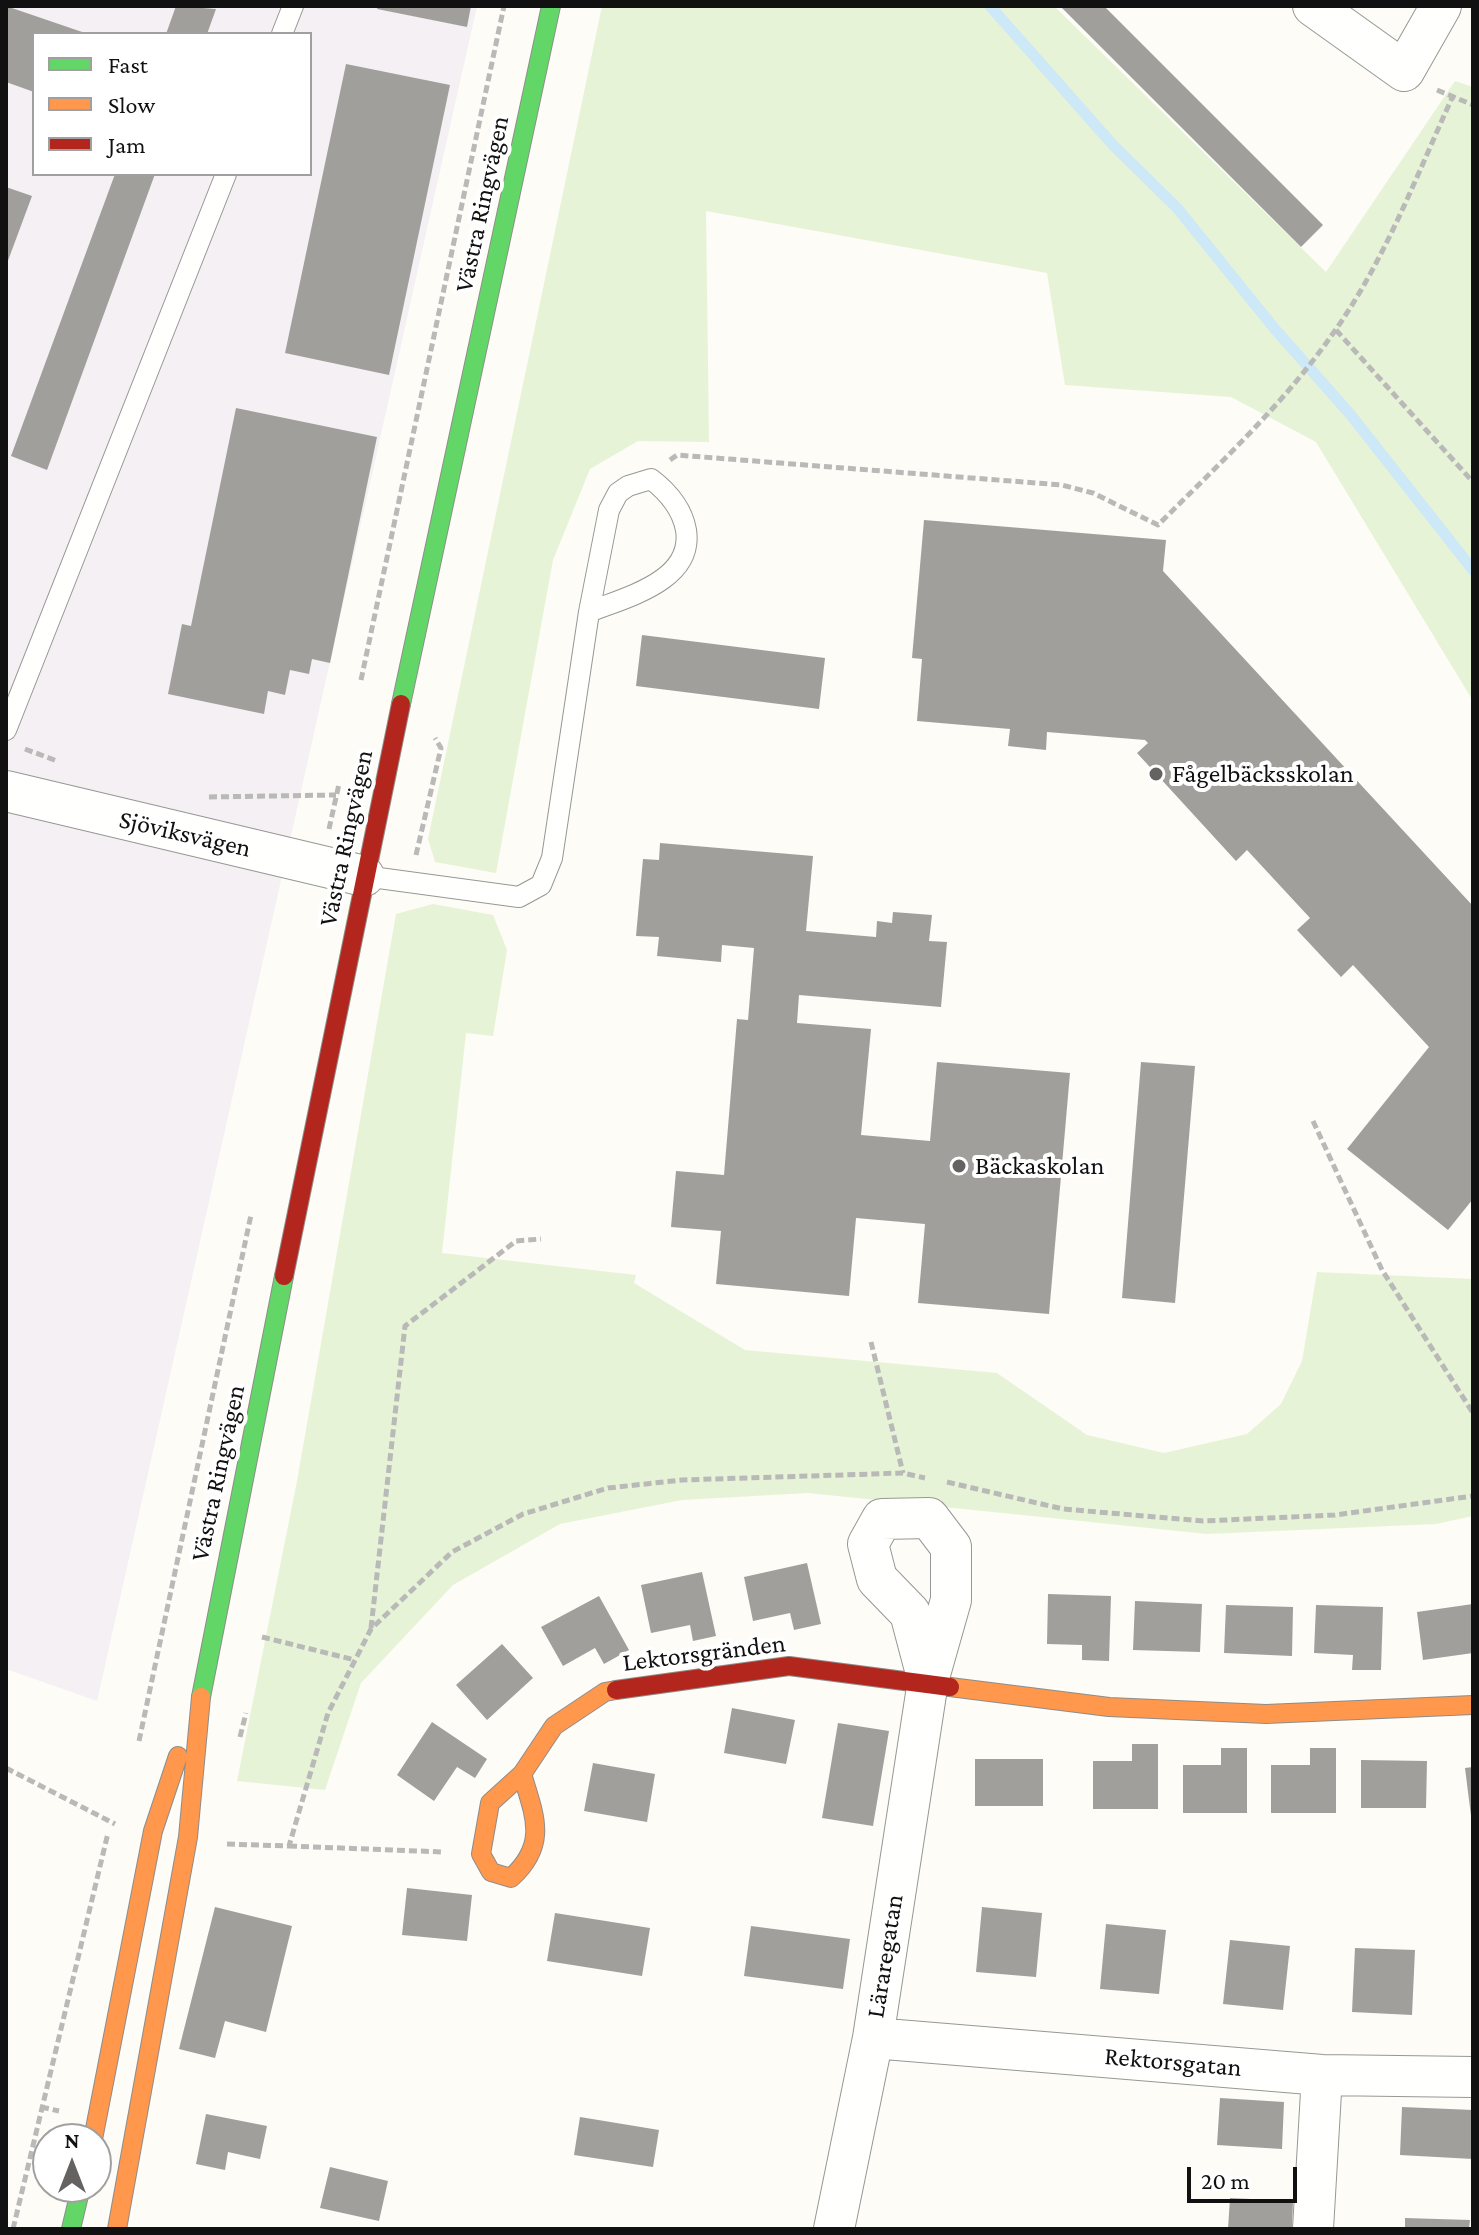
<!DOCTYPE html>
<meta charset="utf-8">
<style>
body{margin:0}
#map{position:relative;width:1479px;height:2235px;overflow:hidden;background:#fdfcf7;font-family:"Crimson Pro",serif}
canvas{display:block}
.frame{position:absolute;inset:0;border:8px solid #111;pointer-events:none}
.legend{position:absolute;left:32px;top:32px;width:280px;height:144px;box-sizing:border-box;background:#fff;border:2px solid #a0a0a0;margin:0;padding:10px 14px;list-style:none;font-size:24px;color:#111}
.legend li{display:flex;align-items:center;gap:16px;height:40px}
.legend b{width:40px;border:2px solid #a0a0a0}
.north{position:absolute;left:32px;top:2123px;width:80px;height:80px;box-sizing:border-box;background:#fff;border:2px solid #a0a0a0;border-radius:50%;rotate:0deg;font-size:22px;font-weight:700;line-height:32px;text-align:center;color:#111}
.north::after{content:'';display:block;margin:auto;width:28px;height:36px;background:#646362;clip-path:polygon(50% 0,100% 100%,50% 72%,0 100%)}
.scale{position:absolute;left:1187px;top:2167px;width:110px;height:36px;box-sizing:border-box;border:4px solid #111;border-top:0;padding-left:10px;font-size:24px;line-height:28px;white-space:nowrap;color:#111;-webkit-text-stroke:6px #fff;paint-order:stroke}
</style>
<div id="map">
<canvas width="1479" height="2235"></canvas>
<div class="frame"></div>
<ul class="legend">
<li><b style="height:10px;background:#63d668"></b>Fast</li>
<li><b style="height:10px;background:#ff974d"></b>Slow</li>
<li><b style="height:10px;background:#b3261e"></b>Jam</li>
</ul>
<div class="north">N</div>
<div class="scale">20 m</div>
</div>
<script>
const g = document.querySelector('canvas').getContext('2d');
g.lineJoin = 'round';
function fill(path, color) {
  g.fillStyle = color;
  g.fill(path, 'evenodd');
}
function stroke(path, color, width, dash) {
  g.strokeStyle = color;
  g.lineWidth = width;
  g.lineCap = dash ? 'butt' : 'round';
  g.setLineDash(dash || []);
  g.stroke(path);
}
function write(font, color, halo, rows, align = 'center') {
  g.font = font + ' "Crimson Pro",serif';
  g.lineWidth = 8;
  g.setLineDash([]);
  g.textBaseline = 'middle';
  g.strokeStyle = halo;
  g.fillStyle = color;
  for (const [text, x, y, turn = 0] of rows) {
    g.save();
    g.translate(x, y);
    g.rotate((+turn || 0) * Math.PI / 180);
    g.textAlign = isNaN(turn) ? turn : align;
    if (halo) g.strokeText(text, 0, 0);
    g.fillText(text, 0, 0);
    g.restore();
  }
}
fill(new Path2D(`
 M6,6H477L97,1701L6,1669ZM34,34H310V174H34Z`), '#f5f0f3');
fill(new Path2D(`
 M602,6H1054L1326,272L1455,81L1473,87V701L1316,442L1231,397L1065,385L1047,273L706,211L709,442L638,441L590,469L553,560L496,873L435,862L428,839Z
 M433,904L493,915L507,950L493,1036L466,1033L442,1253L636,1275L634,1283L745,1350L997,1373L1087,1435L1164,1453L1247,1434L1281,1404L1302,1361L1317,1272L1473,1279V1516L1436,1524L1207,1534L808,1493L682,1500L560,1524L453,1585L361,1683L325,1790L237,1781L297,1481L396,914Z`), '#e7f3d7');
stroke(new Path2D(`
 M990,6L1113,145L1178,209L1274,328L1350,414L1473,570`), '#cde8f7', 11);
fill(new Path2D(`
 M6,6L88,34H34V92L6,82Z
 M176,6L216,9L207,34H166Z
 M378,6H471L467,27L377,9Z
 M1060,6H1104L1323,225L1301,247Z
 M346,64L450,85L389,375L285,353Z
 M115,174H155L47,470L11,456Z
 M6,187L32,196L6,266Z
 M236,408L377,437L330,663L312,659L309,674L290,670L285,695L268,691L264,714L168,694L182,624L191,626Z
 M924,520L1166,540L1163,571L1473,906V1199L1448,1230L1347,1149L1429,1047L1353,965L1341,977L1297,930L1310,918L1247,850L1236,861L1137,753L1148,743L1145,740L1047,732L1046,750L1008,746L1010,729L917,721L922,659L912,658Z
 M642,635L825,658L819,709L636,686Z
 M660,843L813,856L806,931L876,937L877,921L892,923L893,912L932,915L929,941L947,942L941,1007L799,995L797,1023L871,1029L861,1135L930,1141L937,1062L1070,1073L1049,1314L918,1303L925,1224L856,1218L849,1296L716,1284L721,1231L671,1227L676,1171L724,1175L737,1019L748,1020L754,948L722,945L721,962L657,956L659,937L636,936L643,859L659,860Z
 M1141,1062L1195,1066L1175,1303L1122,1298Z
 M807,1563L821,1624L794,1630L790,1613L753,1621L744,1577Z
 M702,1572L716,1636L693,1641L690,1625L651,1633L641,1585Z
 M1048,1594L1111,1596L1109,1661L1082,1660V1645L1047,1644Z
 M599,1596L629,1650L604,1664L595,1648L563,1666L541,1627Z
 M1135,1601L1202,1604L1200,1652L1133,1650Z
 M1473,1604V1653L1423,1660L1417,1612Z
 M1226,1605L1293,1607L1292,1656L1224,1653Z
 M1316,1605L1383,1607L1381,1670H1352L1353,1655L1314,1653Z
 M502,1644L533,1678L487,1720L456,1685Z
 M732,1708L795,1720L786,1764L724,1753Z
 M432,1722L487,1759L475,1778L457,1767L434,1801L397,1775Z
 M838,1723L889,1731L873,1826L822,1818Z
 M1132,1744H1158V1809H1093V1761H1132Z
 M1221,1748H1247V1813H1183V1765H1221Z
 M1310,1748H1336V1813H1271V1765H1310Z
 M975,1759H1043V1806H975Z
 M1361,1760L1427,1761L1426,1808H1361Z
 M593,1763L655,1774L647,1822L584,1811Z
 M1473,1767V1816H1471L1465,1768Z
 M407,1888L472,1895L467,1941L402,1935Z
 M215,1907L292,1926L266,2032L225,2021L215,2058L179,2049Z
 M982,1907L1042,1913L1036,1977L976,1972Z
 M555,1913L650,1928L642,1976L547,1961Z
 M1106,1924L1166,1930L1159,1994L1100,1989Z
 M751,1926L850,1939L843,1989L744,1976Z
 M1230,1940L1290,1946L1283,2010L1223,2004Z
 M1355,1948L1415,1950L1412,2015L1352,2012Z
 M1220,2098L1284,2102L1282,2149L1217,2145Z
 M1402,2107L1473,2110V2159L1400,2155Z
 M206,2114L267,2126L260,2159L228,2152L225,2170L196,2164Z
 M580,2117L659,2130L653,2167L574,2155Z
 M330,2167L388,2181L379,2221L320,2208Z
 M1230,2198L1293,2201L1292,2229H1228Z
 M1405,2218L1470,2220L1469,2229H1405Z`), '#a19f9c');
const lane = new Path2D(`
 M282,34L293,6
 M6,730L226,174
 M364,876L519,897L541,885L552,858L589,612L609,510L618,493L628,486L651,479C668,492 682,508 686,530C694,581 626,597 589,612`);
const street = new Path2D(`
 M1313,6L1404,71L1441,6
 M6,791L364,876
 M873,2038L1322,2075L1473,2077
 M834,2229L873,2038L928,1681L951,1600V1547L929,1518L882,1519L868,1544L877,1579L910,1613L928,1681
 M1313,2229L1322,2075`);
const fast = new Path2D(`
 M401,704L551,6
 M201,1697L284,1276
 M71,2229L81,2187`);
const slow = new Path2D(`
 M950,1687L1109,1707L1266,1714L1473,1705
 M522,1774C535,1817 548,1844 511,1878L491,1872L481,1854L490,1803L522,1774L554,1726L605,1692L616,1690
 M93,2139L153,1831L178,1756
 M117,2229L188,1837L201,1697`);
const jam = new Path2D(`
 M284,1276L401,704
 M616,1690L789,1666L950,1687`);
stroke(lane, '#979795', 22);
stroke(street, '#979795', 42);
stroke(fast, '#8e8d8b', 20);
stroke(slow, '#8e8d8b', 20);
stroke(jam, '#8e8d8b', 20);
stroke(new Path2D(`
 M1437,90L1473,105
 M1336,330L1473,482
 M670,460L677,455L1062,485L1093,493L1158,525C1220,463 1284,404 1334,332C1384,262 1416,177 1452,98
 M361,680L504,6
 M25,749L57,761
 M209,797L336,795
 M329,829L339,784
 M416,855L441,748L435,738
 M1313,1121L1382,1270L1473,1413
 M871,1342L903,1473
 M947,1482L1063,1509L1203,1521L1335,1515L1473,1496
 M371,1628L405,1326L516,1241L541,1239
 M262,1637L355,1660
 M240,1737L246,1713
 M139,1741L251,1215
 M6,1768L115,1824
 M227,1844L289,1846L328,1713L371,1629L452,1552L523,1514L608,1488L682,1480L903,1473L925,1478
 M289,1846L444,1852
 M41,2107L59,2111
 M13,2229L108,1833`), '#b9b9b8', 5, [8, 4]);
stroke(lane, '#fffffe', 20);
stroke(street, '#fffffe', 40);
stroke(fast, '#63d668', 18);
stroke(slow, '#ff974d', 18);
stroke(jam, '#b3261e', 18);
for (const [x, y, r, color] of [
 [1156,774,8,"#646362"],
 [959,1166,8,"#646362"]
]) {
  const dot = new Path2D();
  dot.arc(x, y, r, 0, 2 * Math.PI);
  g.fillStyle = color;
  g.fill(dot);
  stroke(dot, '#fff', 3);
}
write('26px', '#111', '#fff', [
 ["Västra Ringvägen",482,204,-78],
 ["Sjöviksvägen",185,834,13],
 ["Västra Ringvägen",346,838,-78],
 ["Västra Ringvägen",218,1473,-78],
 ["Lektorsgränden",704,1653,-7],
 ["Läraregatan",885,1956,-81],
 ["Rektorsgatan",1173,2062,5]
]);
write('26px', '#111', '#fff', [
 ["Fågelbäcksskolan",1172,774],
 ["Bäckaskolan",975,1166]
], 'left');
</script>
